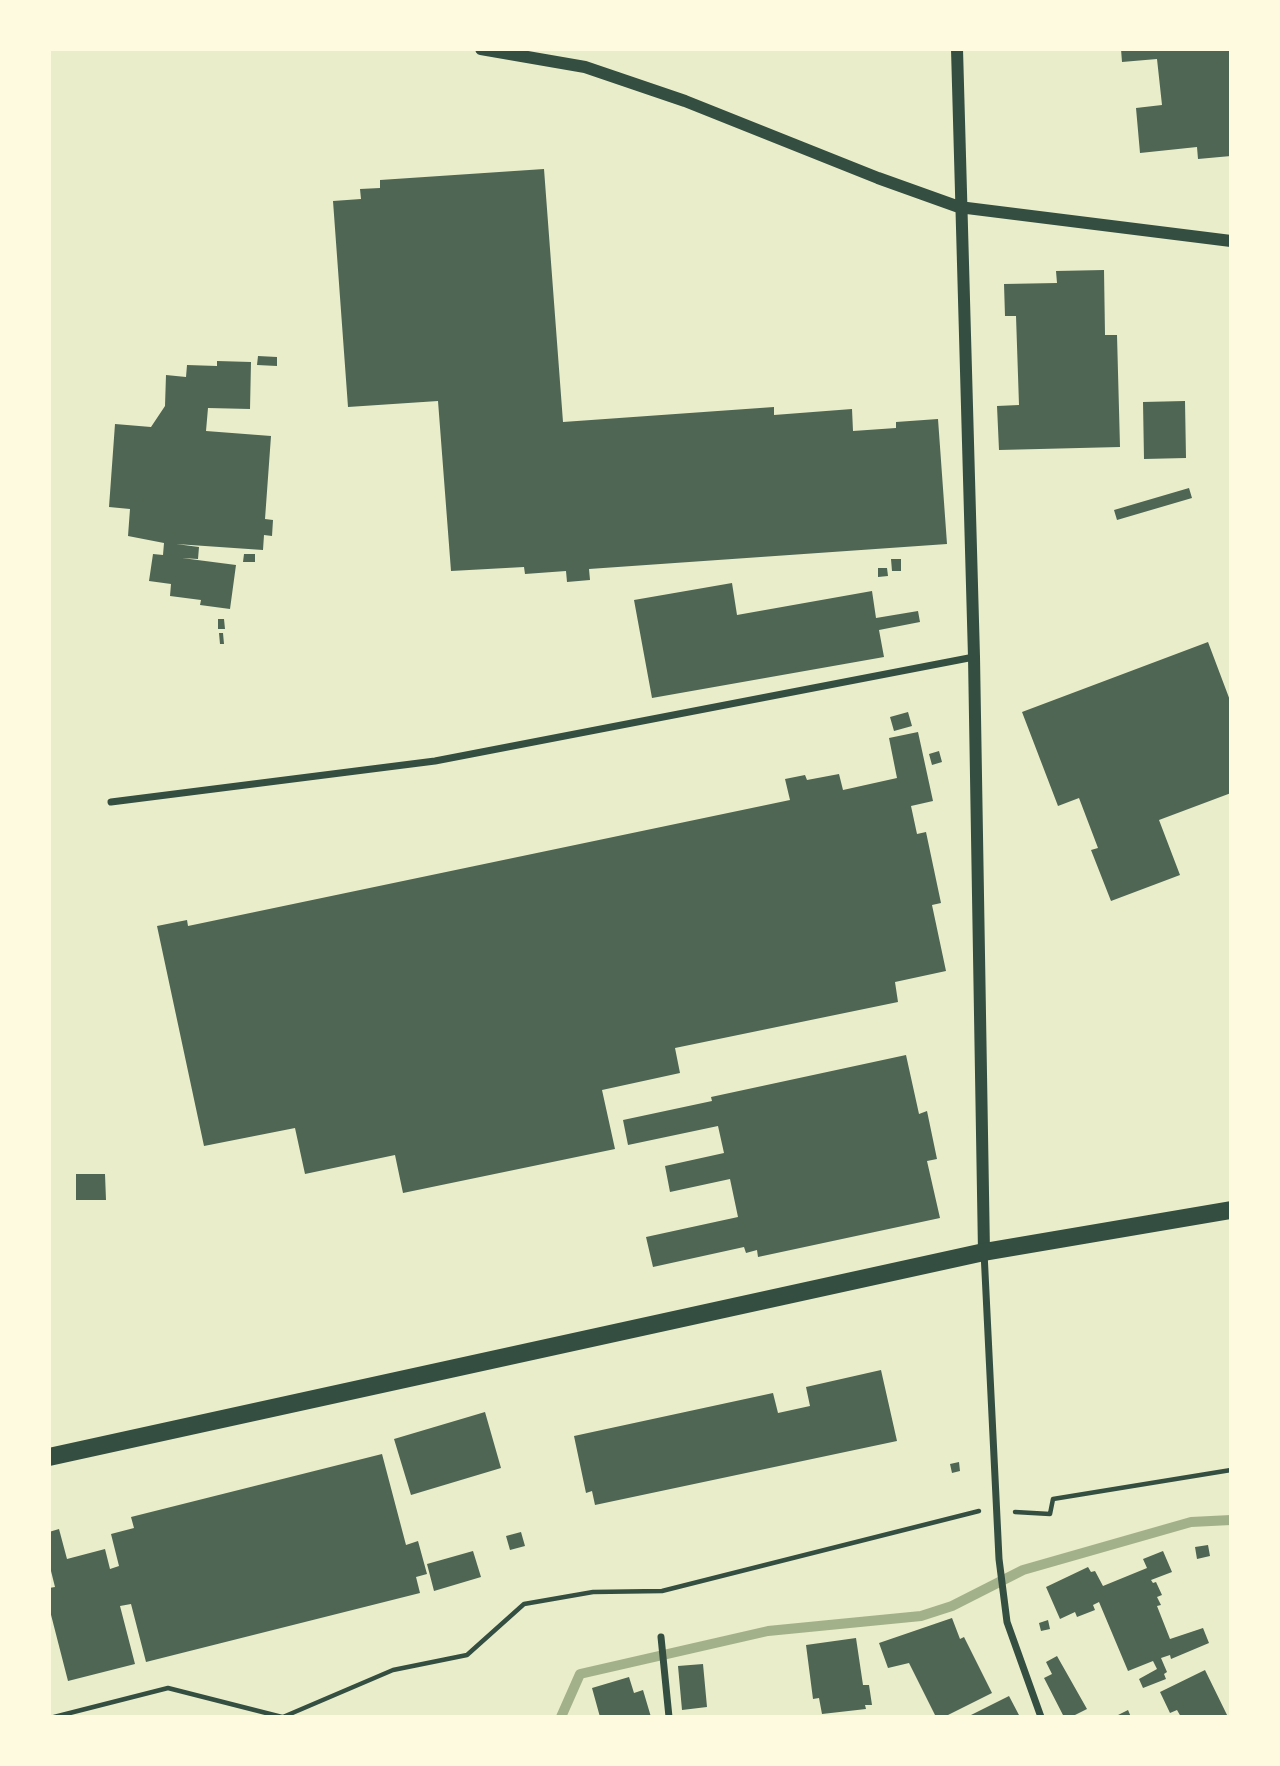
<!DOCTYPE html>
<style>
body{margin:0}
#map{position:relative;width:1280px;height:1766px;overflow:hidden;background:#e9edc9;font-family:Montserrat,sans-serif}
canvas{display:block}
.frame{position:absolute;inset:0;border:51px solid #fefae0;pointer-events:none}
</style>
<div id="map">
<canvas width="1280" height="1766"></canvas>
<div class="frame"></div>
</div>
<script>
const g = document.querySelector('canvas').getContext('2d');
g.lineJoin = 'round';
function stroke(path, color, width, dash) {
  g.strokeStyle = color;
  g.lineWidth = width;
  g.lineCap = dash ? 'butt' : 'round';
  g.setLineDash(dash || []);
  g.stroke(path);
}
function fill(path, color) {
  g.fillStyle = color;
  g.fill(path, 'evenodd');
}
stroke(new Path2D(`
 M561,1717L580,1674L768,1631L921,1616L952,1606L1023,1570L1191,1522L1231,1520`), '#a3b18a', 10);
fill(new Path2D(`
 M1121,49H1231V156L1198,159L1197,147L1140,153L1136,108L1162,105L1157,59L1122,62Z
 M544,169L563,422L774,407V415L852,409L853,431L896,428V422L938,419L947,544L589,569L590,580L567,582L566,571L525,574L524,567L451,571L438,401L348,407L333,201L361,199L360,189L380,188V180Z
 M1104,270L1105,335H1117L1120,447L999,450L997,406L1019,405L1016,316H1005L1004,284L1057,283L1056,271Z
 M258,356L277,357V366L257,365Z
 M217,361L251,362L250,409L208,408L206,431L271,436L265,519L273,520L272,536L264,535L263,550L176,544L199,547L198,559L182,558L236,565L230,609L200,605L201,600L170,596L171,584L149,581L153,554L163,555L164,543L128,536L130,509L109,507L115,424L151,427L165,406L166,375L186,377L187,365L217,366Z
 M1185,401L1186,458L1144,459L1143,402Z
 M1189,488L1192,498L1117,520L1114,510Z
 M244,554H255V562H243Z
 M891,559H901V571H892Z
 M878,568H887L888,576L878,577Z
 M732,583L737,615L872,591L876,618L918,611L920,622L879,630L884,657L652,698L634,600Z
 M218,619H224L225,629H218Z
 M219,633H223L224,644H220Z
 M1208,642L1231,703V793L1159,820L1180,875L1111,901L1091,850L1098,848L1079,798L1058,806L1022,712Z
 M908,712L912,726L894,731L890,717Z
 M918,732L933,801L911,806L917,834L926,832L941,903L932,905L946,971L895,982L898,1002L675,1048L680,1073L602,1090L615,1149L403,1193L395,1155L305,1174L295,1128L204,1146L157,926L187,920L188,926L790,800L785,779L805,775L807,780L839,774L843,790L897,778L889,738Z
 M939,751L942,762L932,765L929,754Z
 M906,1055L919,1114L927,1111L937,1159L927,1161L940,1218L758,1257L757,1250L746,1253L744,1247L653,1267L646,1237L738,1217L730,1179L670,1192L665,1166L724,1153L718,1126L628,1145L623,1120L712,1101L711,1097Z
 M76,1174H105L106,1200H76Z
 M881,1370L897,1441L595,1505L592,1491L586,1493L574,1436L773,1393L778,1413L810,1406L806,1387Z
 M485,1412L501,1468L411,1495L394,1439Z
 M382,1454L406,1545L418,1541L427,1574L416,1577L420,1593L146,1662L131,1604L120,1606L135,1664L68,1681L49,1607V1588L55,1587L49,1563V1532L59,1529L67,1559L105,1549L110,1569L119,1566L111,1534L134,1528L131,1517Z
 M959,1462L960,1471L952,1473L950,1464Z
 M521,1532L525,1546L510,1550L506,1536Z
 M1208,1545L1210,1556L1197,1559L1195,1547Z
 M473,1551L481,1577L434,1591L427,1564Z
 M1163,1551L1172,1572L1151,1580L1153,1583L1156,1582L1162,1595L1157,1597L1161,1605L1157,1606L1170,1639L1203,1628L1209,1643L1171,1659L1170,1655L1161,1658L1167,1672L1164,1674L1166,1679L1143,1688L1139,1679L1157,1669L1153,1661L1128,1671L1099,1602L1093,1605L1095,1610L1077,1617L1075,1612L1060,1619L1046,1587L1088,1567L1091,1572L1095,1571L1103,1586L1147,1568L1143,1559Z
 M952,1618L960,1639L964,1637L992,1693L944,1717H936L909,1663L888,1668L879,1643Z
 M1048,1620L1050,1629L1041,1631L1039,1623Z
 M856,1638L863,1685H869L872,1705H865L866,1709L822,1714L819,1698L813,1699L806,1645Z
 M1057,1656L1087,1709L1071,1717H1064L1044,1678L1052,1674L1046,1662Z
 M703,1664L707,1707L682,1710L678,1666Z
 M1205,1670L1228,1717H1181L1177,1710L1170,1713L1160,1692Z
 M629,1677L634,1693L643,1690L651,1717H600L592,1688Z
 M1009,1696L1020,1717H967Z
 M1128,1710L1131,1717H1114Z`), '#4f6655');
stroke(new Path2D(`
 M1015,1512L1050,1514L1053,1499L1231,1470
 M54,1717L168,1688L282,1717
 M283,1717L393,1670L467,1655L524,1604L593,1592L662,1591L979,1511`), '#344e41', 4.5);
stroke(new Path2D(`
 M111,802L435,761L974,657
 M984,1252L999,1559L1007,1622L1041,1717
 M661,1637L669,1717`), '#344e41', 7);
stroke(new Path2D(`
 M481,49L585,67L685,101L878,178L959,207L1231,241
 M957,49L974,657L984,1252`), '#344e41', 12);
stroke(new Path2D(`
 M49,1457L984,1252L1231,1210`), '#344e41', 18);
</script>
